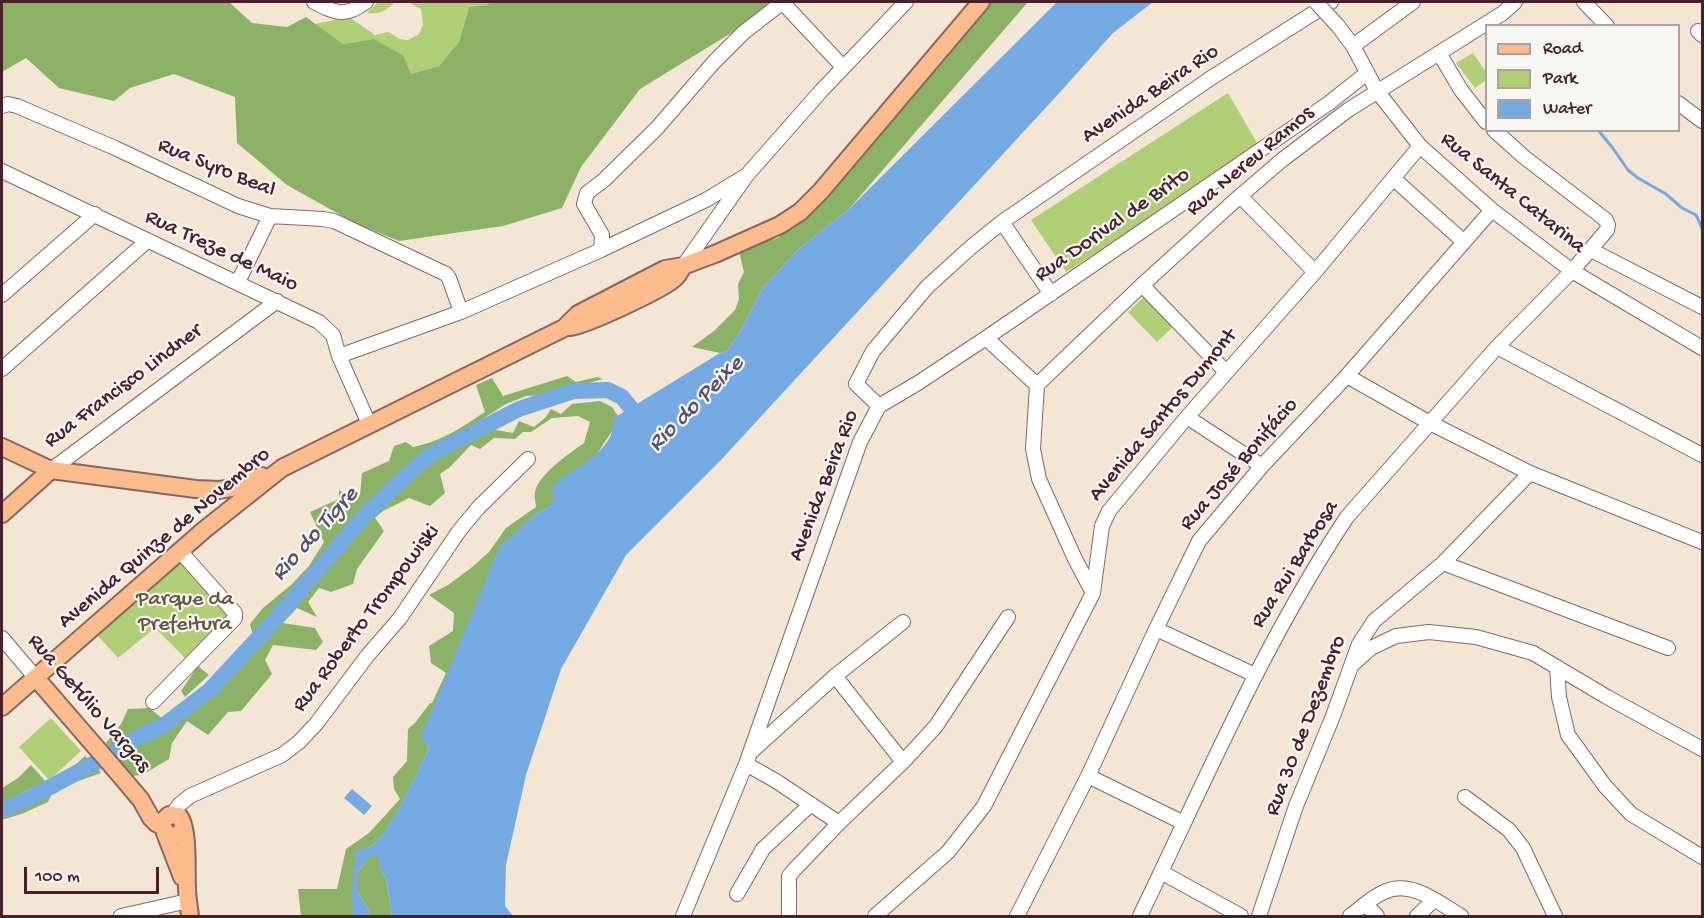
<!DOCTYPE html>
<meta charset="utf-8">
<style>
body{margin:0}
#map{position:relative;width:1704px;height:918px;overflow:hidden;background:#f4e6d4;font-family:"Gochi Hand",sans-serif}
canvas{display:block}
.frame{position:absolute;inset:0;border:3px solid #4a1f2b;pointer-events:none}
.legend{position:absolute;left:1485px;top:24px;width:195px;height:108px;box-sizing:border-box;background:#f6f6f2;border:2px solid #b1a0a2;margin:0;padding:8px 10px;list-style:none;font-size:18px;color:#4a1f2b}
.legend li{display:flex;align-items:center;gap:12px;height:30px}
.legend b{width:30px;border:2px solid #b1a0a2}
.scale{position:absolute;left:24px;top:867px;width:135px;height:27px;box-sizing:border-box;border:3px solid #4a1f2b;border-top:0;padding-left:8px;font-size:18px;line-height:21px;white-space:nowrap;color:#4a1f2b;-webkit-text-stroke:4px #f6f6f2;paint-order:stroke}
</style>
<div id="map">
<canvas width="1704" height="918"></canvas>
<div class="frame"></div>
<ul class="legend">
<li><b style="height:8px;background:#fbbb8c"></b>Road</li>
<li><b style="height:16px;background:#afce75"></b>Park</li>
<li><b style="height:16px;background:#75a9e1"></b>Water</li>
</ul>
<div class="scale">100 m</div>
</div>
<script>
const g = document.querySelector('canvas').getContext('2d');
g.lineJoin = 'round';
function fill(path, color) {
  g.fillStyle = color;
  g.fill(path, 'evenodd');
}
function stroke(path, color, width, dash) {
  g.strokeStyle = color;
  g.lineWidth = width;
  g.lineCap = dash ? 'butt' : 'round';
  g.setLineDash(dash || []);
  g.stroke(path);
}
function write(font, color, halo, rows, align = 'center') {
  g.font = font + ' "Gochi Hand",sans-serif';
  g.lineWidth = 4.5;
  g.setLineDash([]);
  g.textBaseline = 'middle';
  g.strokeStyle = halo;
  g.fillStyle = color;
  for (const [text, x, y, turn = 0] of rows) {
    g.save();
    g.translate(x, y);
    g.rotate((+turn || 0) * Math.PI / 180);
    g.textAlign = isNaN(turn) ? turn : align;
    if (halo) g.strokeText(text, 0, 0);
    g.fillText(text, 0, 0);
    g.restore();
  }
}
fill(new Path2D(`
 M378,2H487L490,5L469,7L459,42L439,66L411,74L403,55L374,39L343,44L315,24L349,17L375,35L388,32L400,39L408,40L419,34L423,24L421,9L408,2L394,3C386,11 378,15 367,13Z
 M1473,53L1486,72V80L1475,88L1456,63Z
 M1228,93L1260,148L1066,272L1031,220Z
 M1146,295L1175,325L1157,342L1128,312Z
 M181,563L229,616L185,658L155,628L118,658L97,635Z
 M51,718L81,751L49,780L19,747Z`), '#afce75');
fill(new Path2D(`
 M2,2H229L252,23L287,27L306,17L343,44L374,39L403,55L411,74L439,66L459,42L469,7L489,5L487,2H769L754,19L640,89L581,167L562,208L503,226L399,241L355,223L287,185L237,143L235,97L174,74L130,88L114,101L59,88L26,58L2,72Z
 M990,2H1028L849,209L801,247L764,286L741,330L727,351L720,353L692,347L714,331L735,310L739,299L738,284L744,272L739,251L760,243L778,238L809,211Z
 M567,376L576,382L597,377L603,379L544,395L526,396L506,404L414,462L397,476L360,513L262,626L253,635L250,624L263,608L291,585L309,566L324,542L310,512L339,499V490L348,496L360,495L362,473L389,461L394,446L406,442L413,447C444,440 459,429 485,412L476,385L492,378L503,396Z
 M600,401L612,407L620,419L597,454L549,507L537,513L500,547L422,737L429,748C419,769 391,832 373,845C369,848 361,849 356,851L353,916H301L298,889H337L346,849L369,833L400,799L394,789L393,777L407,761L408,729L415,723L430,703H432L446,673L431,663L429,646L453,631L454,613L429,595L448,585L471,568L489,552L506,528L536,507C536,503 534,497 535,493C537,475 570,453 584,443L590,422L578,416L552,418L531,432H523L515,439L494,438L480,449L471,445L450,467L440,474L445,493L430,506L409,498L383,511L375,518L384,531L357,569L353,584L331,592L319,588L308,602L317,617L297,608L283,623L315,628L323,642L316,650L273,645L265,660L272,674L241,711L228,712L208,735L187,721L172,743L169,759L142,775L131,776L122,768L115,755L184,716L215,689L270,629L358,526L387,495L410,475L479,432L496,430L513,433L519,421L534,427L546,417L551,409L561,414L572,404Z
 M198,666L209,675L185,697L181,691Z
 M149,708L163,719L110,749L106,743L121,724L128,709Z
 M85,756L91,762L51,783L36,786L2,803V788L18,778L31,765L46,782C62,778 73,767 85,756Z
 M96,765L101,773L53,790L48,802L24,813L2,820V813L87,772Z
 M369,856H379V867L386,878L392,916H368L370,912L357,891V872L363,866Z`), '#8bb166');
fill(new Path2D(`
 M1057,2H1153L1113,33L1062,90L720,461L626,555L561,669L526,775L506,865L505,906L513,916H392L386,878L379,867L378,856L369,857L363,866L357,872V891L370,912L368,916H353L352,892L356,850C361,849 369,848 373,845C390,833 419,769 429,748L421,737L500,546L537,513L549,507L554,498L552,488C570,469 597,461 610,437C613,431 613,424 614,418L720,353L727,351L741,330L764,286L801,247L849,209Z
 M352,789L372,806L364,815L344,798Z`), '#75a9e1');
stroke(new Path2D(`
 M1598,130L1612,147L1628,170L1638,178L1666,194L1682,208L1696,215L1702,228`), '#75a9e1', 3);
stroke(new Path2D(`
 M2,810L28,799L115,752L137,738L163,726L210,690L273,622L367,513L418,465L433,453L519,409L574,391L608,390L622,397L644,424`), '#75a9e1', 16);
const minor = new Path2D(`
 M314,2C335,13 345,18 366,2
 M782,2L843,67
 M1584,2L1607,26
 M1338,26L1353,46L1377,91L1420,146L1492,210L1572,271L1702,348
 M1698,31L1702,35
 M1353,46L1413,2
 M1439,53L1461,90L1486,122
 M1678,103L1702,121
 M2,106L8,104L17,106L115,148L238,206L270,216L323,219L334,221L446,274L449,278L461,312
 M2,171L319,322L333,335L339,356L369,424
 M1394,179L1464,242
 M1240,196L1315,272
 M1002,222L1051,294
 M601,250L602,235L584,204L587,193L604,180L657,128L714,62L743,33L783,2
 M1591,250L1702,307
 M683,266L747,175L821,91L906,2
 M238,282L270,216
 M1142,285L1226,372
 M2,295L95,214
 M986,338L1037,385
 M1497,347L1702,455
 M339,356L461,312L601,250L706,200L747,175
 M2,369L147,241
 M1347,376L1430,423L1530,473L1702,542
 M1037,385L1142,285L1240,196L1282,160L1348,110L1503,13L1515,2
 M1037,385L1033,449L1039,479L1075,559L1093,593
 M879,406L856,384L873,351L927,287L970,248L1002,222L1211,78L1331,2
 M879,406L918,383L986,338L1329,103L1367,73
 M1187,417L1262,466
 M51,470L277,301
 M1443,563L1668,648
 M1156,629L1255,675
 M2,638L36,678
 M1353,664L1371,648L1396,636L1429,632L1476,637L1533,653L1607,697L1702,749
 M1557,667L1559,697L1568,735L1605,786L1631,814L1702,857
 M835,676L903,762
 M153,702L235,618V613L180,551
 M752,751L835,676L903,622
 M746,764L776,781L839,823
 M1088,776L1184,823
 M1465,797L1509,830L1523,848L1555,916
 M172,815L179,805L190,796L282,755L299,742L316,724L368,655L400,618L459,531L478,508L528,459
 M1161,872L1241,916
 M737,894L763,849L811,804
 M1366,905L1377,916
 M121,916L188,901
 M683,916L746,764L860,442L879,406
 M789,916V876L794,870L839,823L903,762L936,726L1008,617
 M875,916L948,852L984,806L1093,593L1102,526L1109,511L1187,417L1315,272L1420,146
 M1017,916L1088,776L1156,629L1199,541L1262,466L1344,379L1492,210
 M1140,916C1205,781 1264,642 1347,517L1497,347L1572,271L1607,230L1608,225L1606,220L1524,157L1494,130
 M1259,916L1296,806L1333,716L1359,644L1374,621L1443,563L1530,473
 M1350,916C1361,908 1372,897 1384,892C1411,879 1439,903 1461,916
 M1417,916L1434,900`);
const major = new Path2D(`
 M570,327C586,325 664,289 675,278C678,275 681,270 683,266
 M2,447L51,470L196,489L219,490L231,488L262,476
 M2,514L51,470
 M36,678L119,774L141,800L151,818L156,823L162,826
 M2,707L204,530L282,468L564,328L578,314L665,269L683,266L715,254L780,225L800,212L821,191L981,2
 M183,826C182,834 176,837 168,835L162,826L164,820L169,815L179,816C189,828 186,871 187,888C187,897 189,907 190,916
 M165,833L182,877`);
stroke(minor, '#866566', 16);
stroke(major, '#866566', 20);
stroke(minor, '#fff', 14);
stroke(major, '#fbbb8c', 16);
const minorBridge = new Path2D(`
 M1316,2L1338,26`);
stroke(minorBridge, '#866566', 16, []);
stroke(minorBridge, '#fff', 14);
write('22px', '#4a1f2b', '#f6f6f2', [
 ["Avenida Beira Rio",1151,95,-34],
 ["Rua Nereu Ramos",1251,162,-40],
 ["Rua Syro Beal",216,169,22],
 ["Rua Santa Catarina",1512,194,39],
 ["Rua Dorival de Brito",1113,226,-35],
 ["Rua Treze de Maio",221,252,25],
 ["Rua Francisco Lindner",124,387,-37],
 ["Avenida Santos Dumont",1164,416,-50],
 ["Rua José Bonifácio",1240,465,-49],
 ["Avenida Beira Rio",825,486,-69],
 ["Avenida Quinze de Novembro",165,539,-40],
 ["Rua Rui Barbosa",1296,565,-58],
 ["Rua Roberto Trompowiski",367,619,-53],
 ["Rua Getúlio Vargas",88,704,49],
 ["Rua 30 de Dezembro",1307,726,-69]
]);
write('22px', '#685441', '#f6f6f2', [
 ["Parque da",185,601],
 ["Prefeitura",185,626]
]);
write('italic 24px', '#594f6b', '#f6f6f2', [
 ["Rio do Peixe",697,405,-45],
 ["Rio do Tigre",316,535,-48]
]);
</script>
